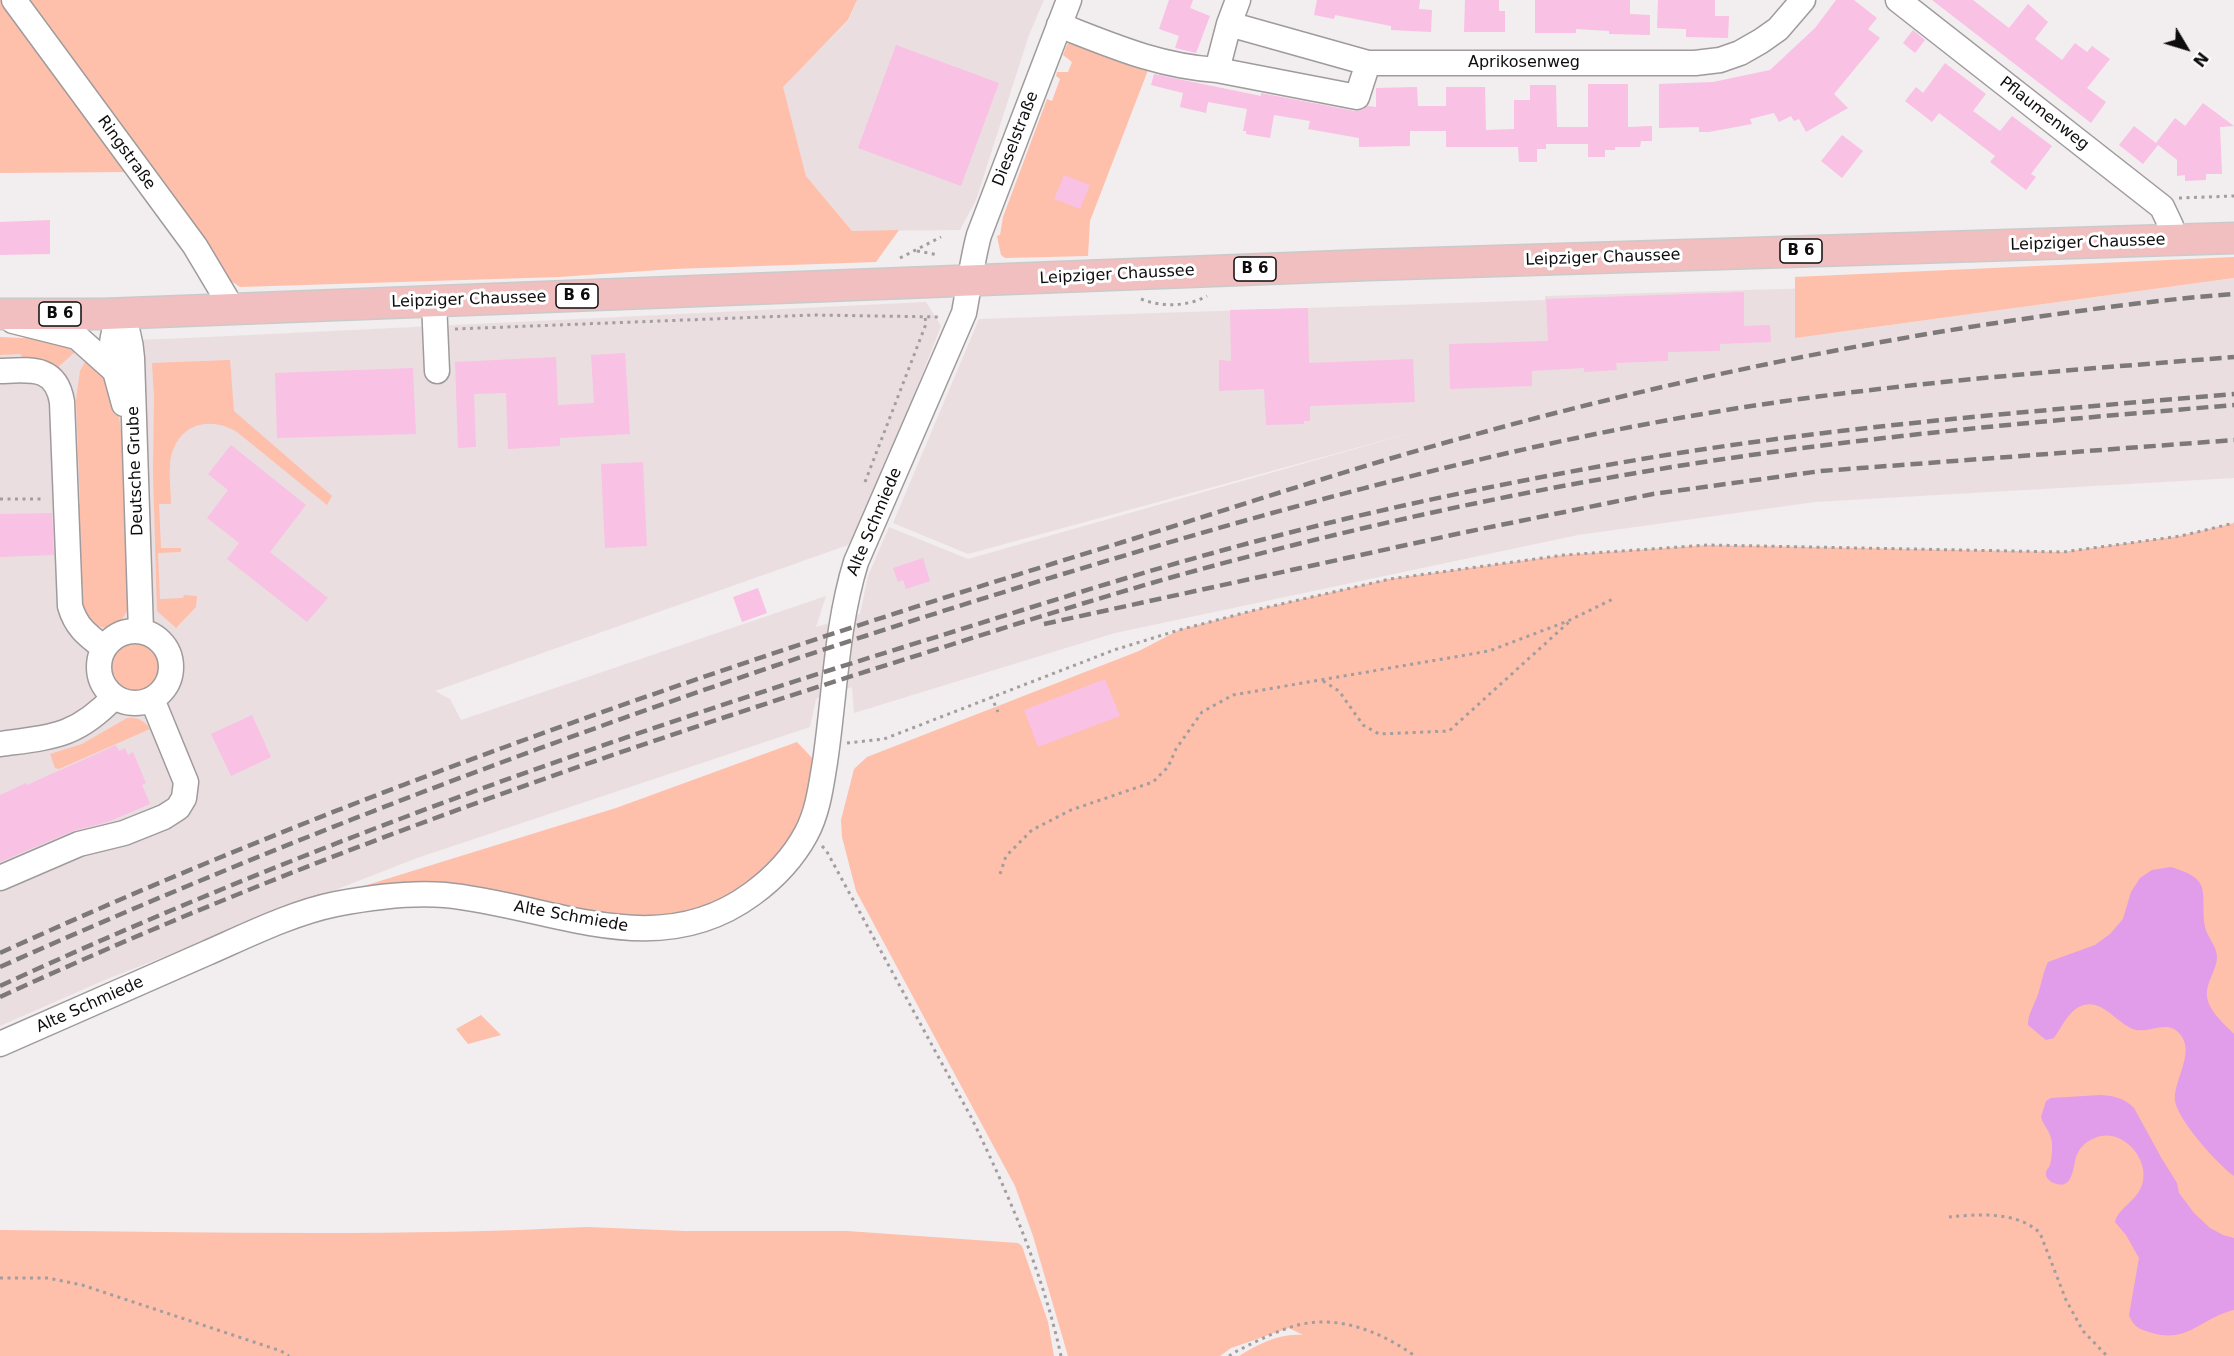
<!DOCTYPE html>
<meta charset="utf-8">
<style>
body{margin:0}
#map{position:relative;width:2234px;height:1356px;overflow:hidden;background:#f2edee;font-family:"DejaVu Sans",sans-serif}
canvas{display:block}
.north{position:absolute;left:2156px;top:18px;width:60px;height:60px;-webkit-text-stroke:4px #fff;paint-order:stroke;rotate:128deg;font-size:16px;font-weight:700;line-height:24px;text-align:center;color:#0e0c0d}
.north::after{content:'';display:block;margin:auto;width:21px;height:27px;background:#0e0c0d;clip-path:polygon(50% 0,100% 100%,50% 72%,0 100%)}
</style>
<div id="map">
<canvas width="2234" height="1356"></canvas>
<div class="north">N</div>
</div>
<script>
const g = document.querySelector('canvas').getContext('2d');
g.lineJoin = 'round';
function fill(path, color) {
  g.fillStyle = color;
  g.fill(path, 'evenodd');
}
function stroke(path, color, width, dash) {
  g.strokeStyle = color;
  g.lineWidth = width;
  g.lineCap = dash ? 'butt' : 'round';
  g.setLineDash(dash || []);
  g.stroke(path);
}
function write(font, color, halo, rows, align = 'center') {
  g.font = font + ' "DejaVu Sans",sans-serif';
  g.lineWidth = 6;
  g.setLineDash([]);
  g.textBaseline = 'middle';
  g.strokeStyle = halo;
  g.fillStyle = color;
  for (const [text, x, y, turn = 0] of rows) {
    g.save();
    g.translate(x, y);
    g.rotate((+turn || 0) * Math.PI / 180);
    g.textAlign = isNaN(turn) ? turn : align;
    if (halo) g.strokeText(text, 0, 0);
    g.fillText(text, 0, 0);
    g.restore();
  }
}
fill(new Path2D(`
 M857,0H1044L1029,35L976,200L960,230L852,231L806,176L782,87L848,21Z
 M2234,278V478L1815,502L1578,535L1115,633L854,713L852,687L816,699L810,727L417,858L107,979L0,1026V345L188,338L926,302L941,326L871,506L848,545L435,691L450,699L461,720L826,596L816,627L860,614L868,576L889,527L968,559L1418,431L968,554L893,523L979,319L1545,300V296L1817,288L1839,332Z`), '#ebdee1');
fill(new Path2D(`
 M0,0H4L130,172L0,173Z
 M14,0H857L848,20L783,87L806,176L852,231L899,230L876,262L673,269L559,277L240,287L220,274L209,246L142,155Z
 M1071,35L1148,70L1090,221L1088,256L1005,258L1001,255L997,236L1000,235L1003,217L1047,99L1052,101L1060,79L1056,76L1057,72H1068L1072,62L1063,55Z
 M2234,257V278L1795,338V277Z
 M0,337L44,339L45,342L66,347L75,352L57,368L27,361L20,354L0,355Z
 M89,355L103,369L118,410L125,459L130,605C118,632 106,633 82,618L73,505L80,504L76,400L80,371Z
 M230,360L234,411L332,496L327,505L237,432C210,416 179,423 171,457C168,471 171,489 171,504H159L161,548H181V552L158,553L160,599L183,598L184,595L197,596L196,607L176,628L157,611L153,473L154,397L152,363Z
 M2234,523V1356H1239C1258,1344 1280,1333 1303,1335L1289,1328L1231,1348L1220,1356H1068L1033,1236L1015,1186L856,891L842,837L841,820L854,769L867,757L1139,651L1179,630L1255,610L1389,579L1564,555L1708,545L2063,552L2180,536Z
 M109 666a26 26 0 1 1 52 0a26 26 0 1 1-52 0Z
 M127,718C137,717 144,720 150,729L59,769L55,768L50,754L82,744Z
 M797,742L814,760L808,806L782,854L735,895L675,918L610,917L351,890L616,808Z
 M481,1015L501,1035L468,1044L456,1029Z
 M587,1227L685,1231H847L1018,1243L1022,1246L1048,1322L1054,1356H0V1230C195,1232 392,1237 587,1227Z`), '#febfab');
fill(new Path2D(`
 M2171,867C2214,880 2200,891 2205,927C2207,937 2217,946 2217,957C2217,970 2205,983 2207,997C2209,1011 2224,1024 2234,1034V1176C2218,1165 2178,1120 2175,1101C2173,1080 2196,1053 2180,1034C2167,1018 2148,1035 2133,1029C2117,1023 2103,1000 2084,1005C2069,1009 2062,1027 2054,1038L2046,1040L2028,1025C2028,1012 2036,1003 2039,991C2042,981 2043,973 2048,962L2095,945L2110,934L2123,919L2131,892L2140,878L2152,870Z
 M2101,1095C2115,1096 2124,1098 2134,1108L2162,1159L2177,1183L2179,1193L2194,1213L2210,1228L2223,1235L2234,1238V1310C2200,1318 2187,1345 2149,1332C2139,1329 2133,1326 2129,1315L2139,1258L2126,1235L2115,1222C2119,1206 2139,1201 2143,1181C2148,1156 2120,1127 2095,1138C2086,1141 2079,1148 2076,1157C2073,1167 2073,1191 2054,1183C2050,1182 2045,1177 2046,1173C2046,1170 2049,1168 2050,1165C2052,1157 2053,1145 2051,1138C2049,1130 2043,1125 2041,1117L2046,1101L2051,1098Z`), '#e19cea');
fill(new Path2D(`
 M1169,0H1193L1190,8L1210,16L1196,53L1175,48L1179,36L1159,29Z
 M1317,0H1420L1419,9L1432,10L1431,32L1391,30V26L1335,15L1334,19L1314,15Z
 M1465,0H1499V11H1505V32H1464Z
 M1535,0H1630V14L1650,15V35L1609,34V31L1576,29V33H1535Z
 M1658,0H1715V16H1729L1728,38L1686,37V29L1657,28Z
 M1836,0H1854L1877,18L1868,29L1880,38L1834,94L1848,108L1806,132L1799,119L1794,121L1791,116L1779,122L1774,113L1750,119L1752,124L1709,132H1699V127L1659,128V84L1713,82L1770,70L1815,28Z
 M1932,0H1973L2009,28L2028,4L2048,22L2035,39L2062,60L2075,43L2087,52L2092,46L2110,59L2087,88L2106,102L2091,123Z
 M1913,30L1925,40L1915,53L1903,43Z
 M896,45L999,83L961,186L858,148Z
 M1945,63L1986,94L1973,111L2000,131L2012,116L2052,146L2031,174L2036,177L2026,190L1990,162L1995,156L1939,113L1932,122L1905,101L1916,87L1923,93Z
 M1154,74L1261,96V93L1355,111L1362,110L1368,106L1376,107V88L1417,87L1418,106H1446V87H1485L1486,130L1514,129V100H1530V85H1556L1557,127H1588V84H1628V127L1652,126V141H1641L1640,147H1615V150H1605V157H1588V144H1546V149H1537V162H1519L1518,147H1446V131H1410V146L1359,147V138L1308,129L1310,121L1274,115L1270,138L1246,134V131H1243L1247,109L1208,102L1206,113L1180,107L1183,93L1151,85Z
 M2203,103L2234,126L2220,127L2222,174H2206V180L2185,181V175L2177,176V160L2158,145L2143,164L2119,145L2134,126L2156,143L2175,118L2185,126Z
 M1842,135L1863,151L1842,178L1821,161Z
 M1064,175L1090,185L1080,209L1054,199Z
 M50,220V254L0,255V222Z
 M1744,292V326L1770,325L1771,342L1720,344V351L1668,352V361L1616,363L1617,370L1584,372V368L1532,371V386L1450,389L1449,344L1548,341L1546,299Z
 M1308,308L1309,363L1413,359L1415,402L1310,406V421H1304V424L1266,425L1264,389L1219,391V360L1231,361L1230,310Z
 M625,353L630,434L560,438V446L508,449L506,393L474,394L476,447L458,448L455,362L556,357L558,405L594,403L591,355Z
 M413,368L416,434L277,438L275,373Z
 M231,445L306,505L270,552L328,598L307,622L227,559L239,543L207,518L228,490L208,474Z
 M643,462L647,546L605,548L601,464Z
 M52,513L54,555L0,557V514Z
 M923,558L930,581L906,589L903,580L898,582L893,568Z
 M758,588L767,613L742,622L733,597Z
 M1105,679L1120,716L1038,747L1024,710Z
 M252,715L271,757L231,776L211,734Z
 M116,745L119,751L125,748L128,755L133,752L146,783L142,785L150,804L108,822L73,831L0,862V795L26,783L27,785Z`), '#f9c1e3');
const minor = new Path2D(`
 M14,0L195,246L232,308
 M1238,0L1229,24L1368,63H1695L1720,60L1740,53L1761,41L1778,29L1803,0
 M1898,0L2162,207L2171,226L2172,240
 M1059,25C1113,46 1158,66 1217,70L1229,24
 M1217,70L1357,97L1368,63
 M434,301L437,371
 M120,313C128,328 131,342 132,358L141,631
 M13,321L77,337L115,371L124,404
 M0,371C30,370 56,365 62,402L70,606C76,627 87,635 104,648
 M115,371C109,346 112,336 120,313
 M99 667a36 36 0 1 1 72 0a36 36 0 1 1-72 0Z
 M0,744C52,737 76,737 114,697
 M0,878L79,844L124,833L164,817L178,808L184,798L186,782L152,699
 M0,1044C69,1014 138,983 207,953C248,935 292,913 336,904C372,897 409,892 445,895C550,905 656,965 752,894C774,878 793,858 806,834C818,812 821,786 825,762C835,695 836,627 856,562L964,313C969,287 972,261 979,235L1069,0`);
const major = new Path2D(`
 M0,314H105L1368,265L2234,238`);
stroke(minor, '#9f9b9c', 27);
stroke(major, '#cacaca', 33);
stroke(new Path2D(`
 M2179,198L2234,196
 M917,251L939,255
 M900,258L941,237
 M1141,299C1161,307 1187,307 1207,296
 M455,329L814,315L940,317
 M865,482L926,324L925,317
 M0,499H45
 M1323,681L1339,691L1363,725L1379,734L1449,731L1569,622
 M991,696L998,712
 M847,743L884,739L1114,650L1179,630L1255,610L1390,579L1564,555L1708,545L2063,552L2181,536L2234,523
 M822,846L826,850L971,1117C1008,1193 1043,1273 1061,1356
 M1000,874L1006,856L1032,830L1071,810L1153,782L1168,767L1176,749L1202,712L1233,695L1489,651L1568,621L1615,598
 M1949,1217C1978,1214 2017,1211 2040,1233L2066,1300L2083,1331L2107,1356
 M0,1278H48L82,1285L281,1351L289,1356
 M1229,1356L1237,1351C1253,1343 1270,1334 1288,1328C1333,1312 1378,1330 1415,1356`), '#a29e9f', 3, [3, 4.5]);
stroke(minor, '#fff', 24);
stroke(major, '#f1bfbf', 30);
stroke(new Path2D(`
 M1044,624L1466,532L1653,494L1821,471L2234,440
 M0,953C367,785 750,656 1136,538C1248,503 1359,466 1473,435C1643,388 1815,351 1989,324C2070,312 2152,300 2234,294
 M0,967C342,814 694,686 1053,577C1281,508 1509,444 1745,407C1907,382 2071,370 2234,357
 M0,986C292,851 600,741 907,646C1011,614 1115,580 1220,551C1358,513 1501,483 1642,459C1838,426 2036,411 2234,394
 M0,997C282,867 577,763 874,669C989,633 1104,595 1220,564C1352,529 1485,499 1619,476C1822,440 2029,422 2234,405`), '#7d797a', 4.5, [12, 6]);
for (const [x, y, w] of [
 [1801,251,42],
 [1255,269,42],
 [577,296,42],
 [60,314,42]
]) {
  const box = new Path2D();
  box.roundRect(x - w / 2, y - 12, w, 24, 4.5);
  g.fillStyle = '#fff';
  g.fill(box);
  stroke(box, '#0e0c0d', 1.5);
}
write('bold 15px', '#0e0c0d', null, [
 ["B 6",1801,251],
 ["B 6",1255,269],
 ["B 6",577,296],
 ["B 6",60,314]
]);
write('16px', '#0e0c0d', '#fff', [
 ["Aprikosenweg",1524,63],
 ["Pflaumenweg",2044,114,38],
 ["Dieselstraße",1016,139,-69],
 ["Ringstraße",126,153,54],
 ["Leipziger Chaussee",2088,243,-2],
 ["Leipziger Chaussee",1603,258,-2],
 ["Leipziger Chaussee",1117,275,-3],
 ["Leipziger Chaussee",469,300,-2],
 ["Deutsche Grube",136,471,-92],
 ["Alte Schmiede",875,522,-67],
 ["Alte Schmiede",571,917,10],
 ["Alte Schmiede",90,1005,-24]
]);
</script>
